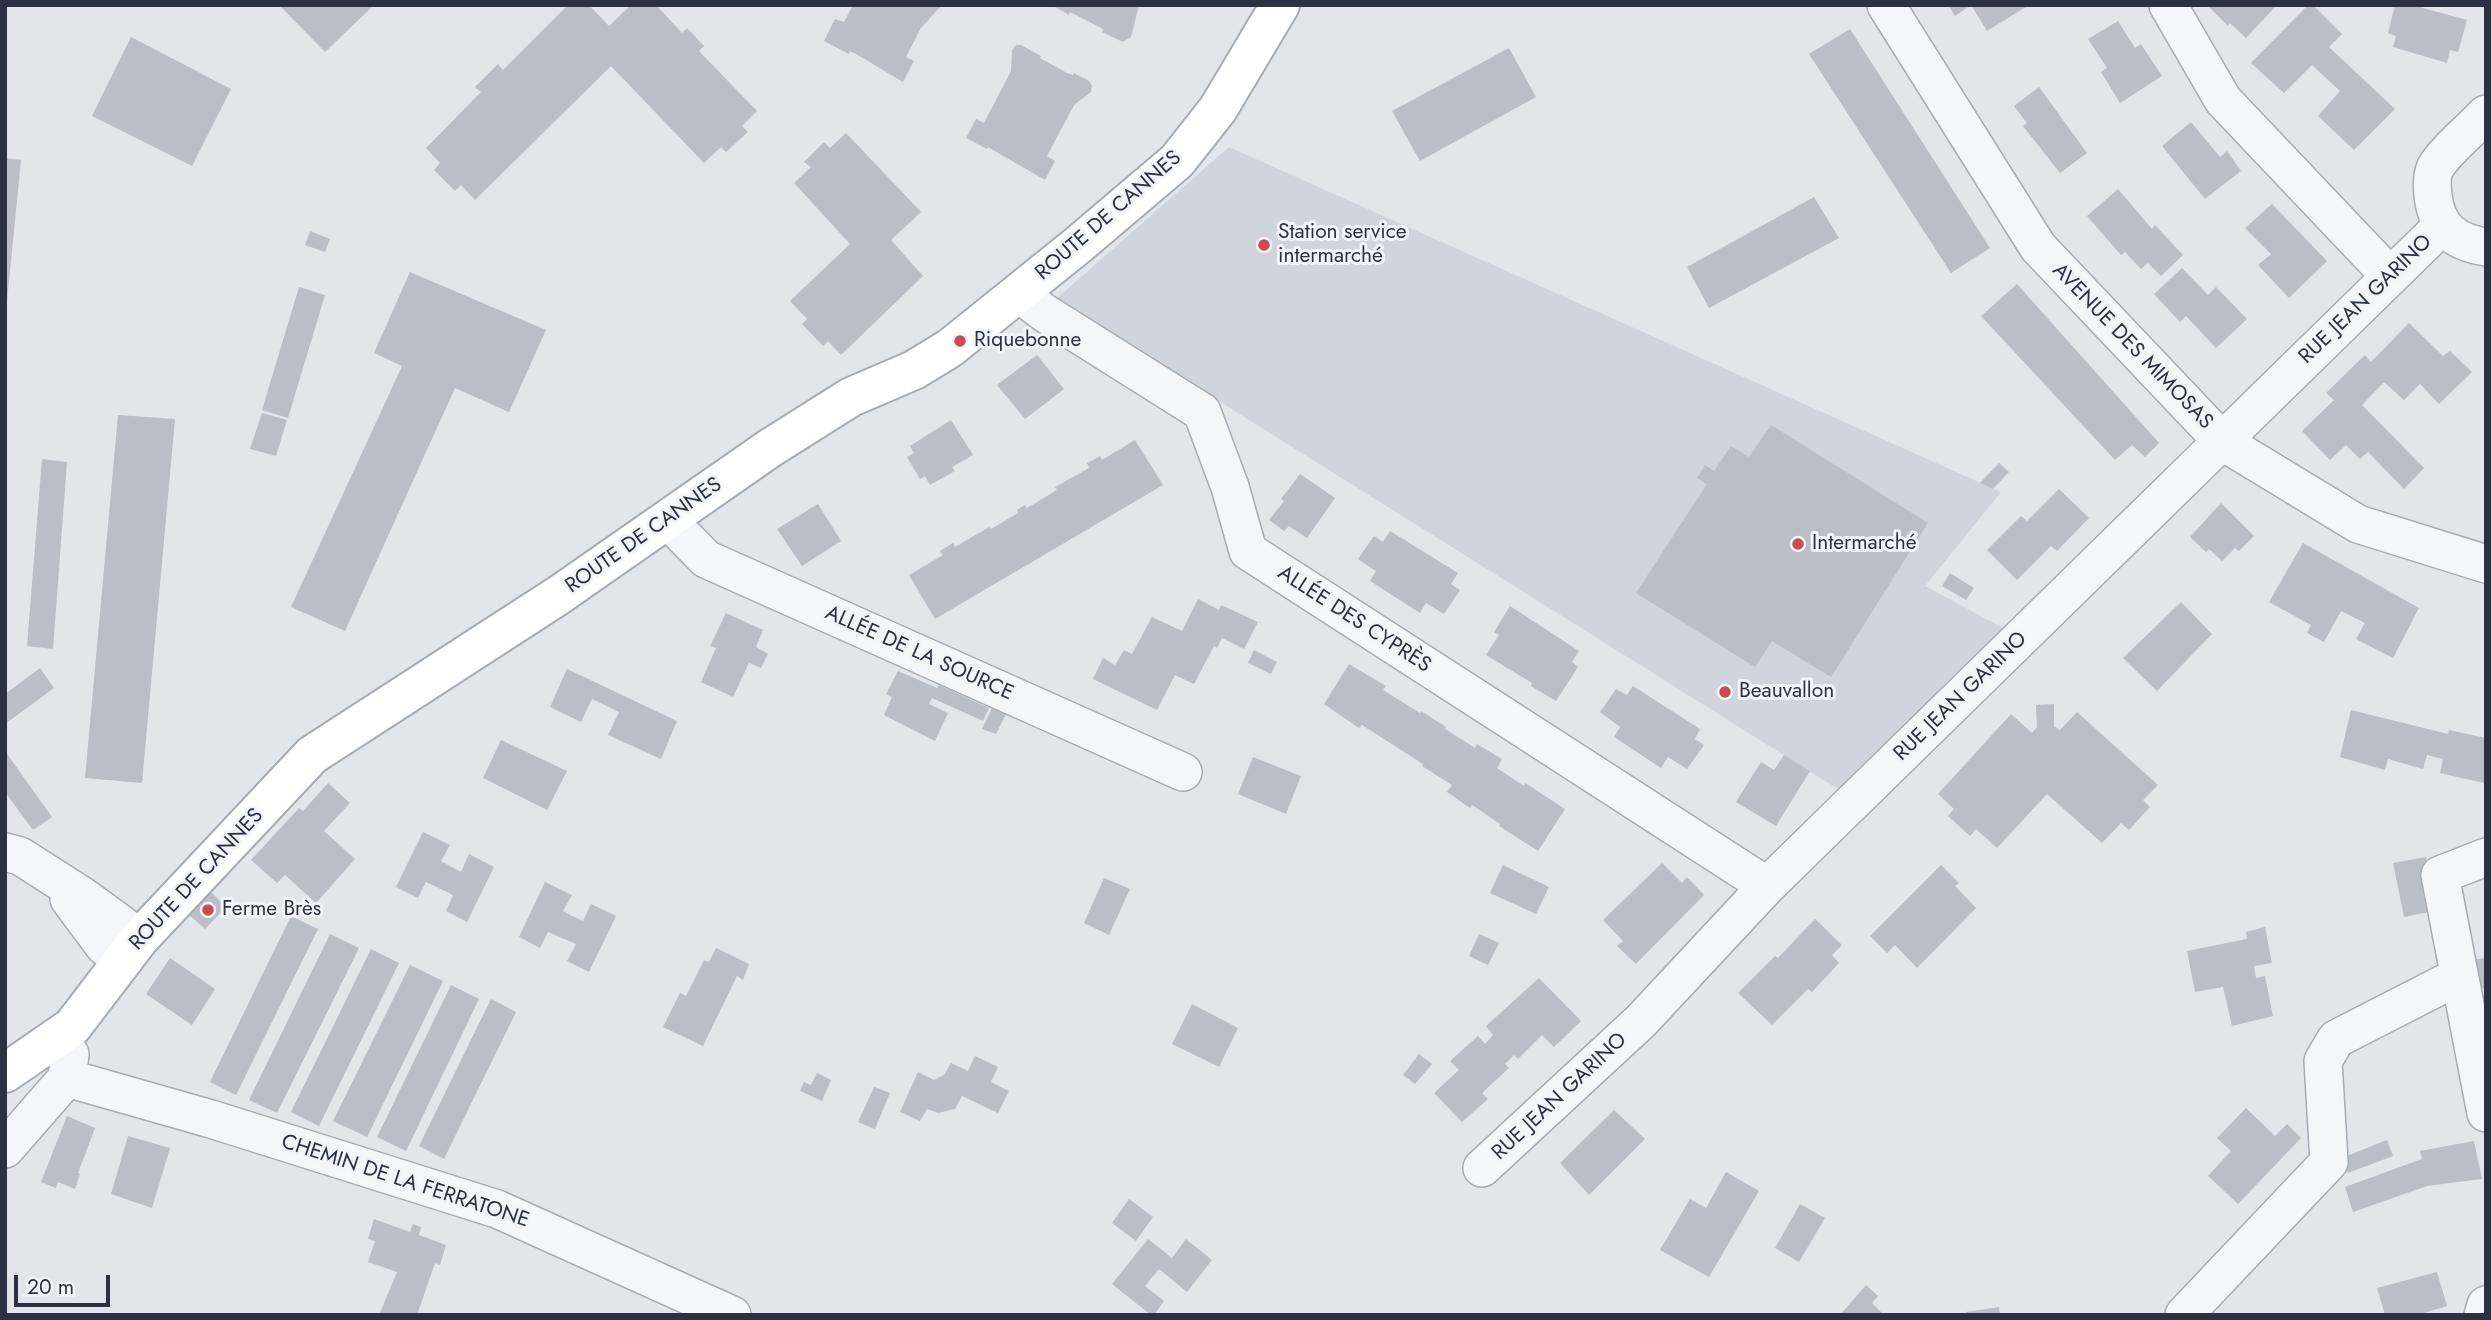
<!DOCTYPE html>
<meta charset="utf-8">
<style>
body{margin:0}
#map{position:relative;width:2491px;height:1320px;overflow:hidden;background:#e2e5ea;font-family:Jost,sans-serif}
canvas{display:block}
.frame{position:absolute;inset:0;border:7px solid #2b3142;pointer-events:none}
.scale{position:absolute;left:14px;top:1275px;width:96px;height:32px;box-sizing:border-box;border:4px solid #2b3142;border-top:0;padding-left:9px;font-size:21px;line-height:24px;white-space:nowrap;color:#2b3142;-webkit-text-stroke:5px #f2f4f8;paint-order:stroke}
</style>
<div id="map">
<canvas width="2491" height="1320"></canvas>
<div class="frame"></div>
<div class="scale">20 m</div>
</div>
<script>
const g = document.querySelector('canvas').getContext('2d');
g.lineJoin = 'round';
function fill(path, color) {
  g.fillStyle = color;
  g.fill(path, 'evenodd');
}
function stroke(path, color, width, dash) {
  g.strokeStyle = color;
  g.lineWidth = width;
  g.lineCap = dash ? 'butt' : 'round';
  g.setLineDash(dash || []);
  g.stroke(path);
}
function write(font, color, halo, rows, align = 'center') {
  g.font = font + ' Jost,sans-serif';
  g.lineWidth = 6;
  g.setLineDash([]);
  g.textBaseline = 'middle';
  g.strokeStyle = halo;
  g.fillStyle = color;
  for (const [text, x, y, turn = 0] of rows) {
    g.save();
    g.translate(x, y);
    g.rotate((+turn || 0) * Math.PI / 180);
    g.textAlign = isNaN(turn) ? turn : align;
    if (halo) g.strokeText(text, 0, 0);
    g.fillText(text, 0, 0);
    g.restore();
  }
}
fill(new Path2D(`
 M1229,147L2001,492L1925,586L2005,629L1846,794L1056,299Z`), '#d0d4dc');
fill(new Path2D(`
 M283,5H374L325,52L281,7Z
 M568,5H589L609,26L631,5H656L682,33L687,28L704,46L699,51L757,111L742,126L748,132L726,152L721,147L704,163L611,66L475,200L461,185L455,191L434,170L440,163L426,148L481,92L475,87L498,64L503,70Z
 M853,5H942L921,28L906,57L914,61L903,82L856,54L850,51L849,54L824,41L835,19L844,22Z
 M1052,5H1139L1131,37L1123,42L1102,32L1103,29L1076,15L1070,12L1069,15Z
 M1948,5H1971L1955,16Z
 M1971,5H2029L1987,31Z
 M2207,5H2277L2246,38L2230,23L2228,26Z
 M2308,5H2313L2342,34L2329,47L2395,109L2354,150L2318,116L2340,91L2312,65L2284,93L2251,63Z
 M2395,5H2412L2467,20L2458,52L2450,50L2447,63L2393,47L2396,36L2388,33Z
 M2118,21L2135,48L2141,44L2162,76L2120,103L2101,72L2107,68L2088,39Z
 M1850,29L1990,248L1951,273L1809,54Z
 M131,37L231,89L192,166L92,116Z
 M1016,45H1021L1041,56L1040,58L1067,73L1073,75L1074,73L1089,81L1092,86L1091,92L1074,105L1047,156L1055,161L1045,180L988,147L987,149L966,138L976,119L984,123L1011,71L1012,50Z
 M1509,48L1536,97L1420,161L1392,111Z
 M2039,87L2087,153L2060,173L2023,126L2027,123L2014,106Z
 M2191,122L2220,157L2227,151L2241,171L2205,199L2162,146Z
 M846,133L921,212L891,240L923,276L841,355L828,341L823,346L802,324L807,319L790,301L850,244L794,183L811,167L804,162L824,142L830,148Z
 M5,158L21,160L7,301H5Z
 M2118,189L2152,229L2155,225L2183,255L2161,276L2148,263L2141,269L2125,252L2121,255L2087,216Z
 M1814,197L1839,238L1709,308L1687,267Z
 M2272,204L2327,261L2289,298L2258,265L2271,254L2245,228Z
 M310,231L330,239L325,252L305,245Z
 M2182,268L2208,295L2216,287L2247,319L2216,348L2186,316L2180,322L2154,294Z
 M410,272L546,330L509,412L455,388L345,631L291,607L402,366L374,353Z
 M2017,284L2159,443L2145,457L2132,445L2115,460L1981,316Z
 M299,287L325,295L288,418L262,410Z
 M2409,323L2443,356L2450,351L2472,372L2439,404L2420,384L2404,400L2384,382L2362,405L2424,468L2404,489L2368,452L2360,459L2346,445L2330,460L2302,431L2334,400L2326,393L2365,355L2371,362Z
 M1037,355L1064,389L1025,419L997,385Z
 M262,413L287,420L276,456L250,449Z
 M118,415L175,419L142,783L85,778Z
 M951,420L973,455L952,467L955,471L930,485L925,476L920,479L907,457L914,453L910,446Z
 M1771,425L1928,523L1831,677L1772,641L1755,667L1636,593L1707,484L1697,478L1705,465L1714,471L1731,446L1749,457Z
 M1135,440L1163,485L935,619L909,575L943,555L940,551L953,543L955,547L989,527L991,529L1018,513L1017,510L1025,505L1027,508L1057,490L1055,487L1089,468L1087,463L1100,456L1102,460Z
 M42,459L67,462L53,649L27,646Z
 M1999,463L2009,472L1993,489L1980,483Z
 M1300,474L1335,498L1307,538L1289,526L1284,531L1269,520L1284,501L1281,499Z
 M2059,489L2089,518L2057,551L2051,546L2017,580L1987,550L2021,516L2027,521Z
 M2221,503L2254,536L2239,551L2235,548L2222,561L2209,549L2206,552L2190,537Z
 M818,504L841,541L802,566L777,529Z
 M1390,531L1458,573L1451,584L1460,590L1444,614L1426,603L1420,613L1370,581L1376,571L1358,559L1374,536L1383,542Z
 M2303,543L2419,608L2393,658L2356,639L2365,623L2341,611L2324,642L2307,633L2311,625L2269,602Z
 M1950,573L1974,588L1966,600L1942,586Z
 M1198,599L1219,610L1221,605L1258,622L1244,649L1222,638L1217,648L1214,646L1194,684L1175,675L1157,710L1093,679L1103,658L1115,665L1124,650L1132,654L1152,617L1182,631Z
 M2181,602L2212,634L2157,691L2123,658Z
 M1510,606L1579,651L1572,662L1578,667L1556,701L1531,686L1532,683L1486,655L1499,635L1494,632Z
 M726,613L763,630L756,647L768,654L761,668L749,663L733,697L701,682L716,648L710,646Z
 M1254,650L1277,662L1271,674L1248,663Z
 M1349,664L1386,686L1383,690L1420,713L1421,711L1446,727L1445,729L1475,748L1477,744L1502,759L1497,768L1524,786L1525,783L1565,809L1538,851L1499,826L1500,824L1472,805L1470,808L1447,792L1452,785L1422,766L1423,764L1362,725L1359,728L1324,704Z
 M40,668L54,688L5,724V694Z
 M567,669L677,721L661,759L608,735L619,712L592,699L581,722L550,707Z
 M898,671L937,688L939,685L989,708L983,721L932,698L929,704L948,713L935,741L884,715L892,697L886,694Z
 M1633,686L1700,729L1695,739L1704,745L1687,769L1668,757L1661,768L1614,737L1620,727L1600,712L1616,689L1627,695Z
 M2054,704V726L2060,730L2077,712L2158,785L2143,800L2150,807L2129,830L2121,823L2102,843L2047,794L1997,848L1976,829L1970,836L1948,816L1954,809L1938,794L2011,714L2032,733L2037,727L2036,705Z
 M992,708L1006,714L996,734L982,729Z
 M2351,710L2448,734L2449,730L2486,738L2484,783L2440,773L2443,759L2427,755L2423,769L2388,759L2385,770L2340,757Z
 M501,740L567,771L547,810L483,778Z
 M5,751L52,817L33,830L5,792Z
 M1784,755L1810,771L1776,826L1736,802L1761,762L1774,770Z
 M1253,757L1301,776L1286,814L1238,794Z
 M328,783L350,803L324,831L355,859L316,903L285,875L277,883L251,860L299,808L303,811Z
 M423,832L450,845L441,861L450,866L461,872L469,854L494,867L467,922L446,911L453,895L426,882L418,898L396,887Z
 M2426,857L2438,910L2404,917L2393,863Z
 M1662,863L1682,883L1687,877L1704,895L1636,964L1617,946L1623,941L1603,920Z
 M1503,865L1549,887L1536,914L1490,893Z
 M1941,865L1959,883L1955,886L1976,908L1917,968L1895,945L1887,953L1870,936Z
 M1104,878L1130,889L1109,935L1084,923Z
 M545,882L572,895L563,911L572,916L583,921L591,904L616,916L589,972L567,961L576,944L548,932L540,948L519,937Z
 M210,891L226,907L205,929L188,914Z
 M291,916L318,929L236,1095L210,1082Z
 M1815,919L1842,945L1832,955L1839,963L1812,992L1808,989L1772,1025L1738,993L1775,956L1778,958Z
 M2265,927L2272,963L2254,966L2256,978L2265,976L2273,1016L2232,1026L2223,987L2195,992L2187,951L2247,939L2246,932Z
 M330,934L359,948L277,1113L249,1100Z
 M1479,934L1499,943L1488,965L1469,956Z
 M716,948L749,964L743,980L737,976L703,1046L663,1027L680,993L686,996L704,960L709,962Z
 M371,949L399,963L319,1126L291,1112Z
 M170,958L215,989L192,1025L146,994Z
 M2486,958V988L2475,990L2470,960Z
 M410,965L443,981L367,1137L333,1121Z
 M1539,978L1581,1021L1554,1047L1542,1035L1518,1059L1514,1055L1505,1064L1509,1068L1482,1093L1488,1099L1462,1122L1434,1093L1459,1070L1450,1061L1478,1036L1485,1044L1493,1035L1486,1026Z
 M451,985L479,999L406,1151L377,1137Z
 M491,999L516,1012L444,1159L419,1146Z
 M1192,1004L1238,1028L1219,1067L1172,1044Z
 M1419,1054L1432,1064L1415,1084L1403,1075Z
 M975,1056L998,1067L991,1082L1009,1091L998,1113L962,1096L955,1109L938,1113L927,1109L920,1121L900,1112L918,1072L934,1080L944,1075L951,1063L968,1071Z
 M817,1073L831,1080L822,1101L800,1091L804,1082L811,1085Z
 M874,1087L890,1093L875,1129L858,1122Z
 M2246,1108L2275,1136L2287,1124L2301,1138L2238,1204L2208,1176L2231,1151L2217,1138Z
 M1614,1110L1645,1139L1589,1195L1560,1163Z
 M67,1116L95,1128L78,1173L80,1174L75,1189L58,1182L56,1188L41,1182Z
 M128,1136L170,1148L152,1208L111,1194Z
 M2387,1140L2393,1156L2348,1173L2342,1158Z
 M2474,1141L2482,1179L2427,1186L2353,1212L2345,1187L2422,1159L2420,1151Z
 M1726,1172L1759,1191L1709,1277L1660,1250L1690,1199L1706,1208Z
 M1129,1199L1153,1217L1136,1241L1112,1223Z
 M1800,1204L1825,1218L1799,1262L1775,1248Z
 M374,1219L410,1232L413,1224L421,1227L419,1235L446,1245L440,1265L435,1263L417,1315H379L397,1272L368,1262L375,1241L368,1239Z
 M1148,1239L1172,1258L1186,1239L1212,1260L1187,1292L1159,1269L1145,1286L1164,1301L1154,1315H1151L1112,1284Z
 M2437,1272L2447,1306L2417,1315H2385L2377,1288Z
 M1866,1285L1878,1296L1872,1303L1884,1315H1840Z
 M1999,1307L2000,1315H1967L1966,1312Z`), '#babec7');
const street = new Path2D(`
 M1886,5L2038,247L2223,442L2358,524L2486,564
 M2168,5L2223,100L2390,276
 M2486,114C2471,130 2448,148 2437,165C2431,173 2432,187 2433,196C2437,229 2455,242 2486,247
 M1019,293L1043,312L1202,412L1230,487L1248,551L1767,886
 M668,520L706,559L1183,772
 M5,852L20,856L81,895L140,938
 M2486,857L2440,875L2486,1113
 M69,899L104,946L124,960
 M67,1078L211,1119L497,1209L732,1315
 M5,1149L67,1078L70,1054
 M1482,1168L1641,1021L1767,886L2442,226
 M2184,1315L2329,1162L2323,1061L2336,1039L2459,976
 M2483,1315L2486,1305`);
const secondary = new Path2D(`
 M5,1073L72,1027L140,938L312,755L559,595L770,448L851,397L914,370L950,348L1078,245L1177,161L1218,109L1280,5`);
stroke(street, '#a7abb4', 40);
stroke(secondary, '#a7abb4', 42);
stroke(street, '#f5f6f9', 37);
stroke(secondary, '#fff', 38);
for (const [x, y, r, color] of [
 [1264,245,7,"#cb4c55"],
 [960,341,7,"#cb4c55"],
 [1798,544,7,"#cb4c55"],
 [1725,692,7,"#cb4c55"],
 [208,910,7,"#cb4c55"]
]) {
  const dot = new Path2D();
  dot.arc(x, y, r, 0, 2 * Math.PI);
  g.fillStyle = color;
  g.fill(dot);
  stroke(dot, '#f2f4f8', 2.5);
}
write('21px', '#2b3142', '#f2f4f8', [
 ["ROUTE DE CANNES",1109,216,-41],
 ["RUE JEAN GARINO",2366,300,-44],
 ["AVENUE DES MIMOSAS",2132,347,46],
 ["ROUTE DE CANNES",644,536,-35],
 ["ALLÉE DES CYPRÈS",1354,620,33],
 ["ALLÉE DE LA SOURCE",919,654,24],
 ["RUE JEAN GARINO",1961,697,-44],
 ["ROUTE DE CANNES",197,880,-47],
 ["RUE JEAN GARINO",1560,1097,-43],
 ["CHEMIN DE LA FERRATONE",405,1182,18]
]);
write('21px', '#2b3142', '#f2f4f8', [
 ["Station service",1278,233],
 ["intermarché",1278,257],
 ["Riquebonne",974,341],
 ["Intermarché",1812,544],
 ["Beauvallon",1739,692],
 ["Ferme Brès",222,910]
], 'left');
</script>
